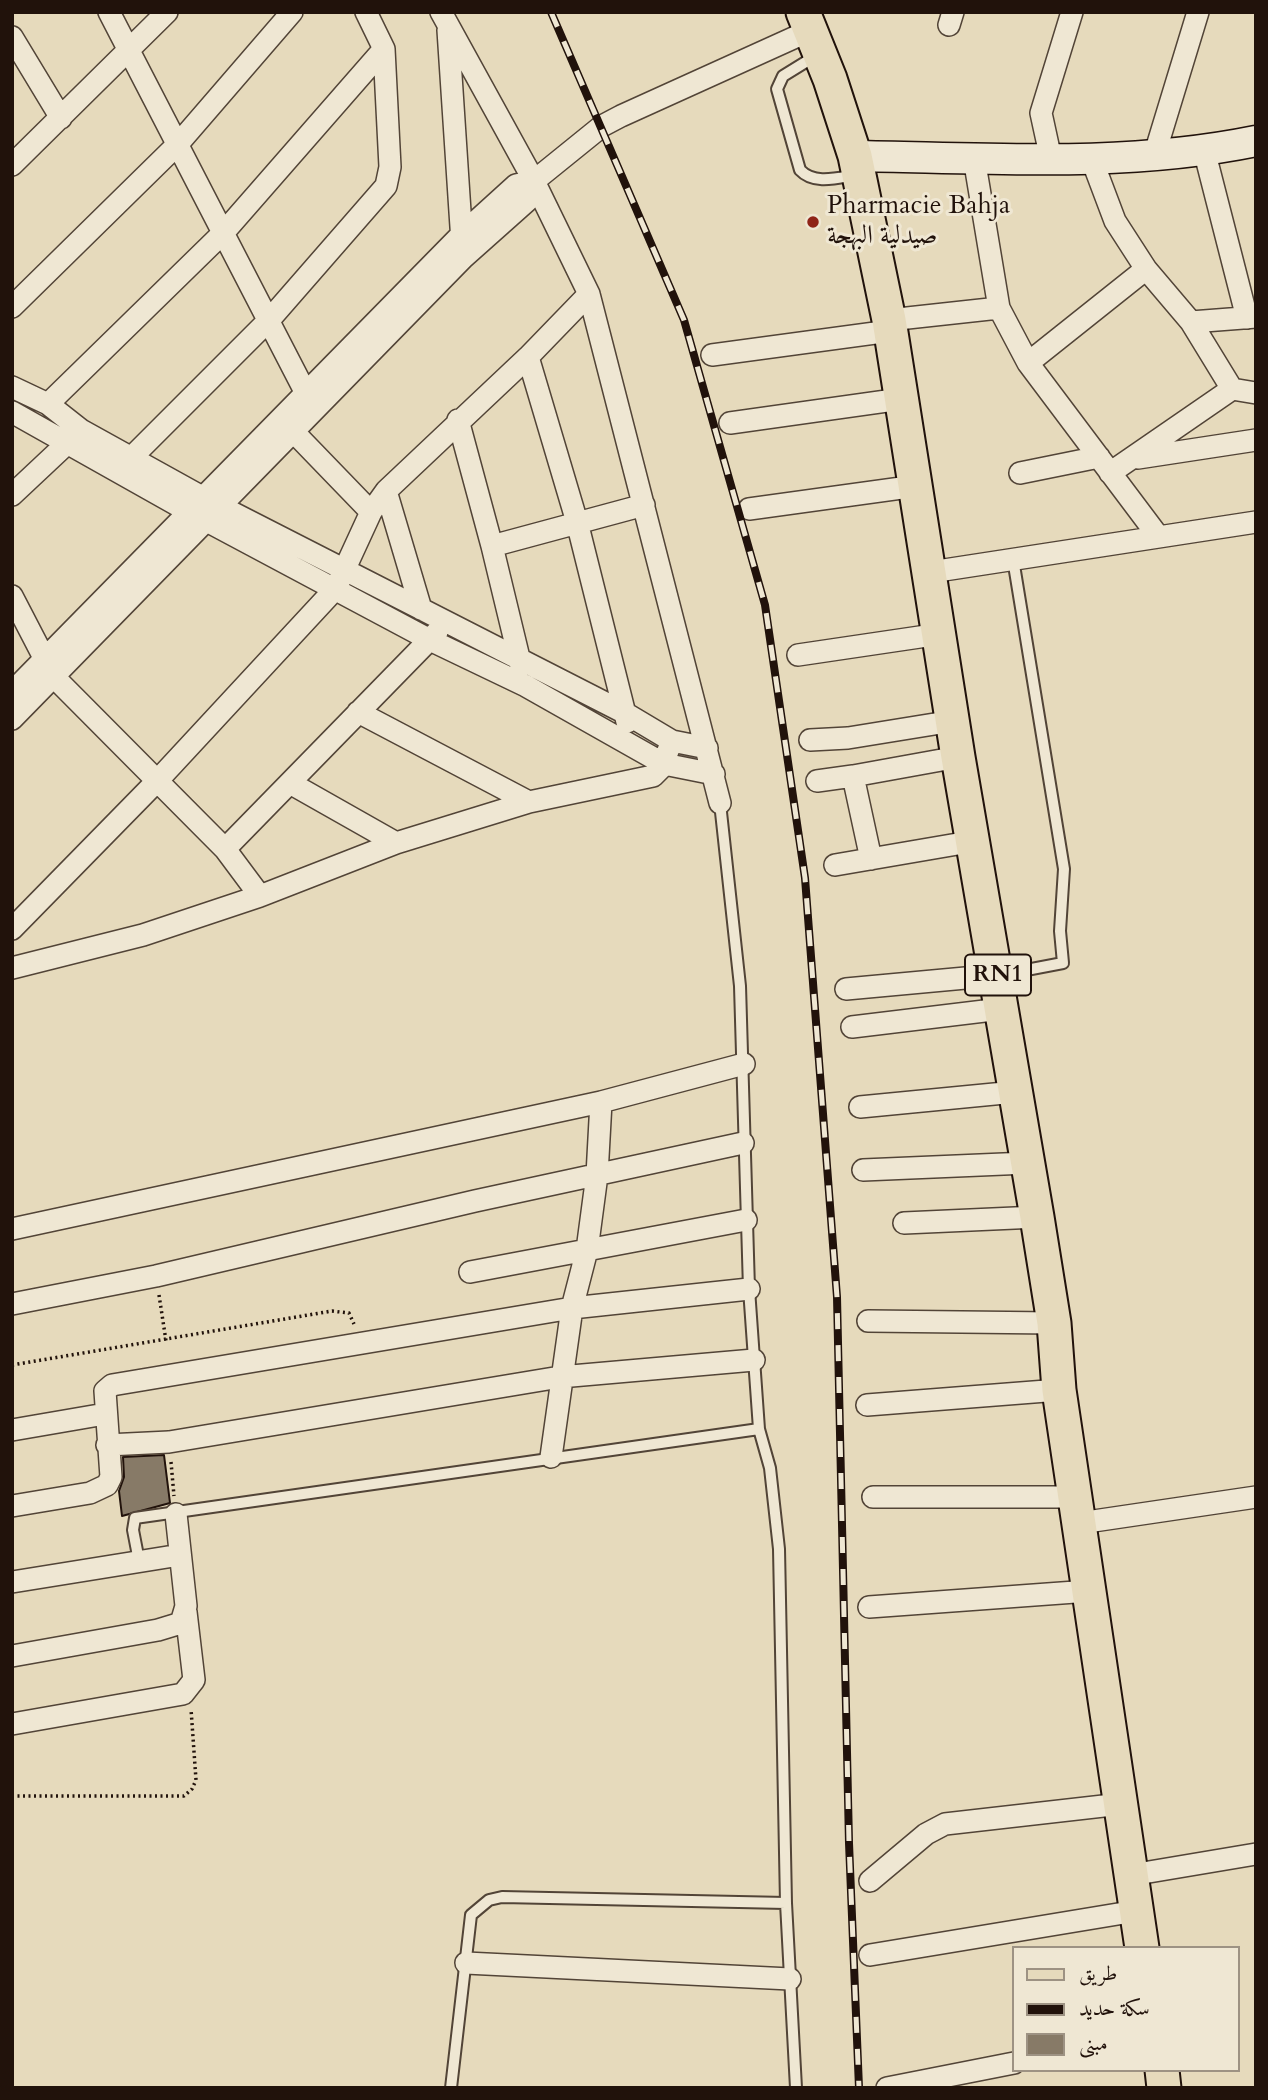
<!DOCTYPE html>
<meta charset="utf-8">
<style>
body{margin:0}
#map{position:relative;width:1268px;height:2100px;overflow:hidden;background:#e6dabc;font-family:Cardo,Amiri,serif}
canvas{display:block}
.frame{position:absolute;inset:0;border:14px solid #21120b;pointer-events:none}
.legend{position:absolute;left:1012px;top:1946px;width:228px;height:126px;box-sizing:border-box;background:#efe7d3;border:2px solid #9d9283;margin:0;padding:9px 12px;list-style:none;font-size:21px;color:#21120b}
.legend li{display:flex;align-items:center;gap:14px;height:35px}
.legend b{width:35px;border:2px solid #9d9283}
</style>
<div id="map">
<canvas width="1268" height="2100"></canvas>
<div class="frame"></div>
<ul class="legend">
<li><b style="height:9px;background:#e6dabc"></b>طريق</li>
<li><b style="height:9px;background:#21120b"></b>سكة حديد</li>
<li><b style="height:19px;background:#877a67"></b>مبنى</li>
</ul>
</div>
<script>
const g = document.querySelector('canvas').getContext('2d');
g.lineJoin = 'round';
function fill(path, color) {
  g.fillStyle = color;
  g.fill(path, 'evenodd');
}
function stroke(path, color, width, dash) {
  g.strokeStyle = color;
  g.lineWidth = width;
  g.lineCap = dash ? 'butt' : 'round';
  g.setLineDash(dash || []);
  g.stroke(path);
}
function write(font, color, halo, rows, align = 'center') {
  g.font = font + ' Cardo,Amiri,serif';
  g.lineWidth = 6;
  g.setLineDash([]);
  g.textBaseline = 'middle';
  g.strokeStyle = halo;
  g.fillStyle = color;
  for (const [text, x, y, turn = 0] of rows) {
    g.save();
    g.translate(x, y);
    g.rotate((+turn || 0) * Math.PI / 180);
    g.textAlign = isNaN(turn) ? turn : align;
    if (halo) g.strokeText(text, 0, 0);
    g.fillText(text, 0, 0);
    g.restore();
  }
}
const building = new Path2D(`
 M164,1455L170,1503L122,1516L119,1491L124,1477L123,1457Z`);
fill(building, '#877a67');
stroke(building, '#21120b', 2);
const lane = new Path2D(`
 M817,55L783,76L777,89L800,170C814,185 837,178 856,175
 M720,803L740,986L749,1289L759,1429L770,1468L779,1549L786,1903L796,2088
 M1000,975L1063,963L1060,931L1064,869L1013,559
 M139,1561L133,1530L135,1518L759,1429
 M451,2088L471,1915L489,1900L502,1897L786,1903`);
const street = new Path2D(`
 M109,12L312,405
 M441,12L534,181L589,294L720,803
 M949,25L953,12
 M448,30L462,242
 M12,37L61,118
 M1204,150L1247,318
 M1155,153L1198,12
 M974,158L999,308L1028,363L1158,536
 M1051,159L1041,113L1072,12
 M12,165L167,12
 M589,294L528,357L577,522L627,722
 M12,307L178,144L292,12
 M889,320L999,308
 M1191,322L1256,317
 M712,355L890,331
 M1028,363L1146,269L1115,221L1092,160
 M12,387L48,404L81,430L202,497L625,713L672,741L707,748
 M1232,389L1256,393
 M48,404L224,232L384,49
 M12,412L188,511L430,640L526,686L664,764L714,774
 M458,420L492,546
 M285,423L371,512
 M730,423L901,399
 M133,456L270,319L386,186L390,167L384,49L366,12
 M1138,458L1256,440
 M1020,473L1099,457
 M1110,473L1232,389L1191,322L1146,269
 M386,491L528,357
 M12,495L77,434
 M749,509L916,486
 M931,572L1256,522
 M12,596L54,677L225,849L260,896L396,843L529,802L653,776L661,768L672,741
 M798,655L940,634
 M521,666L492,546L644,505
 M12,692L462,234L516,185L534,181L602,126L621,116L811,30
 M358,712L529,802
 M12,719L463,258L527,201L534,181
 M810,740L848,738L953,721
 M853,776L958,757
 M817,781L853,776L871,859
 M290,783L396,843
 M225,849L437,632
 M835,865L975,841
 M12,929L158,780L336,588L371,512L386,491L421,609
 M12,968L143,935L260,896
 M846,989L998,975
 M852,1027L1001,1009
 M860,1107L1015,1092
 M863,1170L1027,1163
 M904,1223L1037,1217
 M12,1229L601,1102L744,1064
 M470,1272L746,1220
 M12,1304L156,1276L475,1201L743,1143
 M868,1321L1054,1323
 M867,1405L1059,1390
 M12,1430L105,1414
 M107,1445L169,1442L560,1377L754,1360
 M551,1457L572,1308L587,1250L597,1175L601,1102
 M873,1497H1077
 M12,1506L90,1493L107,1485L111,1477L105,1391L112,1385L572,1308L749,1289
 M1080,1523L1256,1497
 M12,1582L180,1555
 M869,1607L1089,1591
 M12,1656L158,1630L181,1623L186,1606L176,1514
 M12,1724L183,1694L194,1680L186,1612
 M1131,1875L1256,1854
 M870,1881L926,1834L945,1824L1121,1804
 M870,1955L1136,1911
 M466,1963L790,1979
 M887,2088L1014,2063`);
const secondary = new Path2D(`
 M855,156C988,158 1124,168 1256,141`);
const primary = new Path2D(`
 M803,12L830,79L855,156L889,320L958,757L1037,1217L1054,1323L1059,1390L1142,1948
 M1162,2070L1164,2088`);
stroke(lane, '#524437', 14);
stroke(street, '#524437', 24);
stroke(secondary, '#21120b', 33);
stroke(primary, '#21120b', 37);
stroke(new Path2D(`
 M159,1295L166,1341
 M12,1365L332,1311L349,1313L354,1324
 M171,1462L174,1496
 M12,1796H184L192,1789L196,1780L191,1709`), '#21120b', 3.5, [2, 3.5]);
stroke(lane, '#efe7d3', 10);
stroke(street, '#efe7d3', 21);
stroke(secondary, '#efe7d3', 30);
stroke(primary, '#e6dabc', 33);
const rail = new Path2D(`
 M551,12L684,320L765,605L805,878L837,1297L849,1843L859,2088`);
stroke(rail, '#21120b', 8);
stroke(rail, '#efe7d3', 5, [16]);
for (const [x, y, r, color] of [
 [813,222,7,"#8f2418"]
]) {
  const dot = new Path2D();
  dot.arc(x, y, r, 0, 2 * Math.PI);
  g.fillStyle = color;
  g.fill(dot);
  stroke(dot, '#efe7d3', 2.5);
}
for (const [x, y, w] of [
 [998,975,66]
]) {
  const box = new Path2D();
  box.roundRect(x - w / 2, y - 20.5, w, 41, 5);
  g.fillStyle = '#efe7d3';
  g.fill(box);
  stroke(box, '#21120b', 2);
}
write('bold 24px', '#21120b', null, [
 ["RN1",998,975]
]);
write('26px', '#21120b', '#efe7d3', [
 ["Pharmacie Bahja",827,207],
 ["صيدلية البهجة",827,237]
], 'left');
</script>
